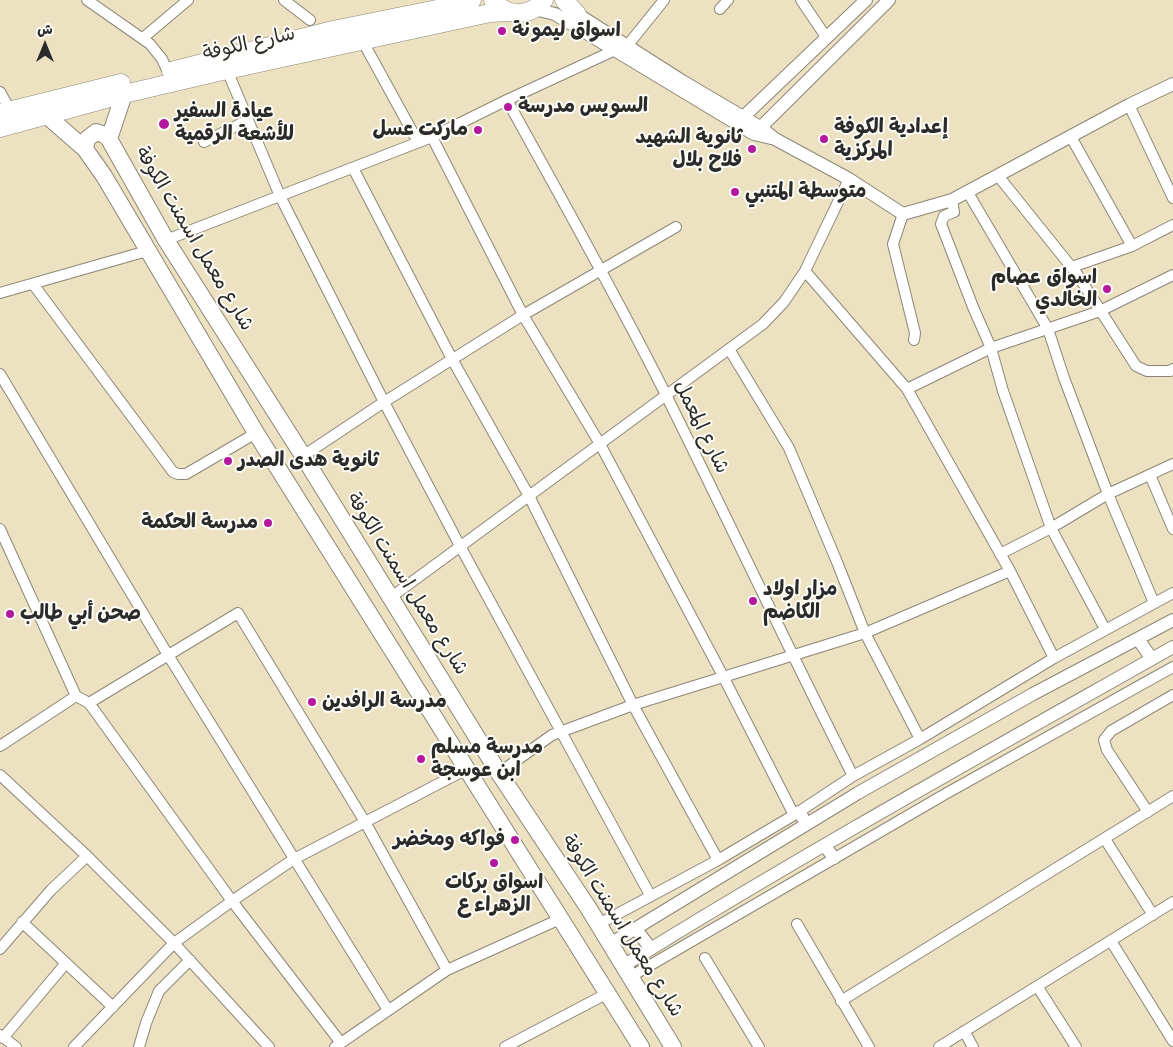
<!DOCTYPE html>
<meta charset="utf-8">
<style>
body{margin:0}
#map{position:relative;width:1173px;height:1047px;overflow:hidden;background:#ece1c0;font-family:Caveat,"Playpen Sans Arabic",sans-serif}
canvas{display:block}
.north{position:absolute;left:20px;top:20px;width:50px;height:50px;-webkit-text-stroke:4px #fdfcf7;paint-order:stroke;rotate:0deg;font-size:14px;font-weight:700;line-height:20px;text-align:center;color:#2b2b2b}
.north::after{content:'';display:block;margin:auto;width:18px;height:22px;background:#2b2b2b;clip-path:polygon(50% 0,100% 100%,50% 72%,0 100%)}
</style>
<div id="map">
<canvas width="1173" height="1047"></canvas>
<div class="north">ش</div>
</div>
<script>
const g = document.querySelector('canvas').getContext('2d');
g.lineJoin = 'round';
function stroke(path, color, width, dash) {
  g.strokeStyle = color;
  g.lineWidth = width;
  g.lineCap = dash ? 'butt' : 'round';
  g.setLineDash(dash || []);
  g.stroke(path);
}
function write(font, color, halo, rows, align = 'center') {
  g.font = font + ' Caveat,"Playpen Sans Arabic",sans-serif';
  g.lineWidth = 4;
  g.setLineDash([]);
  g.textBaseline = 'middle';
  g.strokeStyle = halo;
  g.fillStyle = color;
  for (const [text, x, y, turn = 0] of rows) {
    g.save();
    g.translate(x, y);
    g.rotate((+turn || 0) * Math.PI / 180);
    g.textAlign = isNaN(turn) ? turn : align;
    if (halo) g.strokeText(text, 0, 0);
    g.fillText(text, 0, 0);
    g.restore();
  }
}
const minor = new Path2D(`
 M87,0L150,44L162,59L168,72
 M284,0L310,20
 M801,0L826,37
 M720,9L728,0
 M143,38L188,0
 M362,40L418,142
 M627,46L664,0
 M227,70L280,196L384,402L460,546L650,895
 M0,92L10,110
 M507,100C561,198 616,295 666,395C729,522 789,650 853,776
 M1129,105L1173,198
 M432,137L523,315L600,444L724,678L794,815
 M1071,137L1132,246
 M204,142L248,120
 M353,168L452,359L529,496L633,705L718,860
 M999,177L1077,274L1136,366L1147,371H1170L1173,369
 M967,191L1048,329L1064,378L1108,494L1154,603
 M952,200L954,212L944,216L941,224L973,307L991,348L1003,391L1051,528L1105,629
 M903,214L893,244L915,333L914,340
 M166,240L432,137L507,100L613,51
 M1072,267L1132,246L1173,225
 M805,271L907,389L1010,571L1054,658
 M33,284L173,472L178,474H186L256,433
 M0,293L147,251
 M729,349L789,448L837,562L865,633L920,739
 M0,374L168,655L388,1010
 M907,389L991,348L1100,311L1173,275
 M303,456L384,402L523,315L676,227
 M1150,475L1173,529
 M0,529L76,696
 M1000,554L1051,528L1108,494L1173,464
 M390,598L763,324L784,302L805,271L849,179
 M76,696L89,703L232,901L341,1043
 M89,703L238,613L365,822L447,970
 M0,746L76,696
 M499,773L552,735L633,705L865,633L1010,571
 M0,775L87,856L174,943L269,1047
 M1148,812L1107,750L1104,740L1111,731L1173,695
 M1105,839L1153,915
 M22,922L113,1007
 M797,924L869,1047
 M597,925L718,860L794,815L853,776L920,739L1054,658L1173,593
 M1111,941L1173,1041
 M0,949L51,890L87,856
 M705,958L759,1047
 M630,977L947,793L1173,667
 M1037,986L1076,1047
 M841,1001L1173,796
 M964,1031L973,1047
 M0,1035L16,1047
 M3,1038L66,963
 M74,1047L174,943L232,901L294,859L467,769
 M139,1047L146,1023L159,991L190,960
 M335,1047L447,970L560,919
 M505,1047L606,994
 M939,1047L1173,902`);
const tertiary = new Path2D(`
 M571,10L682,81L760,127L775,139L849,179L903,214L952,200L1129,105L1173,84
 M531,11L538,10L555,14L754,134L771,138
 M737,123L866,0
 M755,133L889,0
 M1138,639L1152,659
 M799,812L807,824
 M825,846L834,858
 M636,929L651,949
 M610,944L858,793L1033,694L1173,620
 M623,966C803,854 989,751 1173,647`);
const primary = new Path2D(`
 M46,115L85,149L104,176L256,433L641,1047
 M109,139L124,94
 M85,149L87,139L96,132L105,135L109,139L166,240L300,451L499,773L589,909L673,1047`);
const trunk = new Path2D(`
 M493,0C507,18 530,17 544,0
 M564,0L577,14
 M171,71L333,30L457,5L472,0
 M0,113L121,83
 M0,128L124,94L227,70L490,13L510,12`);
stroke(minor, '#8c8676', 12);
stroke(tertiary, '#8c8676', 14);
stroke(primary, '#8c8676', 18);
stroke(trunk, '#8c8676', 19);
stroke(minor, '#fff', 10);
stroke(tertiary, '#fff', 12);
stroke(primary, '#fff', 16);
stroke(trunk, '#fff', 18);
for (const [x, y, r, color] of [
 [502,31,5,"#b5179e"],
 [508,107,5,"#b5179e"],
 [164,124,6,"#b5179e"],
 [478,130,5,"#b5179e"],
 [824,139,5,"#b5179e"],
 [752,149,5,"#b5179e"],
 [735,192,5,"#b5179e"],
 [1107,289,5,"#b5179e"],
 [228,461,5,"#b5179e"],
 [268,523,5,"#b5179e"],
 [753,601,5,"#b5179e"],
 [10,614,5,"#b5179e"],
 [312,702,5,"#b5179e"],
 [421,759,5,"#b5179e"],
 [515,840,5,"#b5179e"],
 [494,863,5,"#b5179e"]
]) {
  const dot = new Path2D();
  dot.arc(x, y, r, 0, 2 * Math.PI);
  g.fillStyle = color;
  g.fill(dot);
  stroke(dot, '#fdfcf7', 2);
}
write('bold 20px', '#2b2b2b', '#fdfcf7', [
 ["اسواق ليمونة",512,31],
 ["السويس مدرسة",518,107],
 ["عيادة السفير",175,112],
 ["للأشعة الرقمية",175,135],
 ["إعدادية الكوفة",834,128],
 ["المركزية",834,151],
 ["ماركت عسل",468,130,"right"],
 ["ثانوية الشهيد",742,138,"right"],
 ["فلاح بلال",742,161,"right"],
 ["متوسطة المتنبي",745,192],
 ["اسواق عصام",1097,278,"right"],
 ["الخالدي",1097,301,"right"],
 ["ثانوية هدى الصدر",238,461],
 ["مدرسة الحكمة",258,523,"right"],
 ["مزار اولاد",763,590],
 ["الكاضم",763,613],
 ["صحن أبي طالب",20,614],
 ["مدرسة الرافدين",322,702],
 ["مدرسة مسلم",431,748],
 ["ابن عوسجة",431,771],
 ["فواكه ومخضر",505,840,"right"],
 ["اسواق بركات",494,883,"center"],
 ["الزهراء ع",494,906,"center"]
], 'left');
write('20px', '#2b2b2b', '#fdfcf7', [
 ["شارع الكوفة",249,44,-13],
 ["شارع معمل اسمنت الكوفة",194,239,59],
 ["شارع المعمل",701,427,64],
 ["شارع معمل اسمنت الكوفة",407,584,58],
 ["شارع معمل اسمنت الكوفة",622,926,58]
]);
</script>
